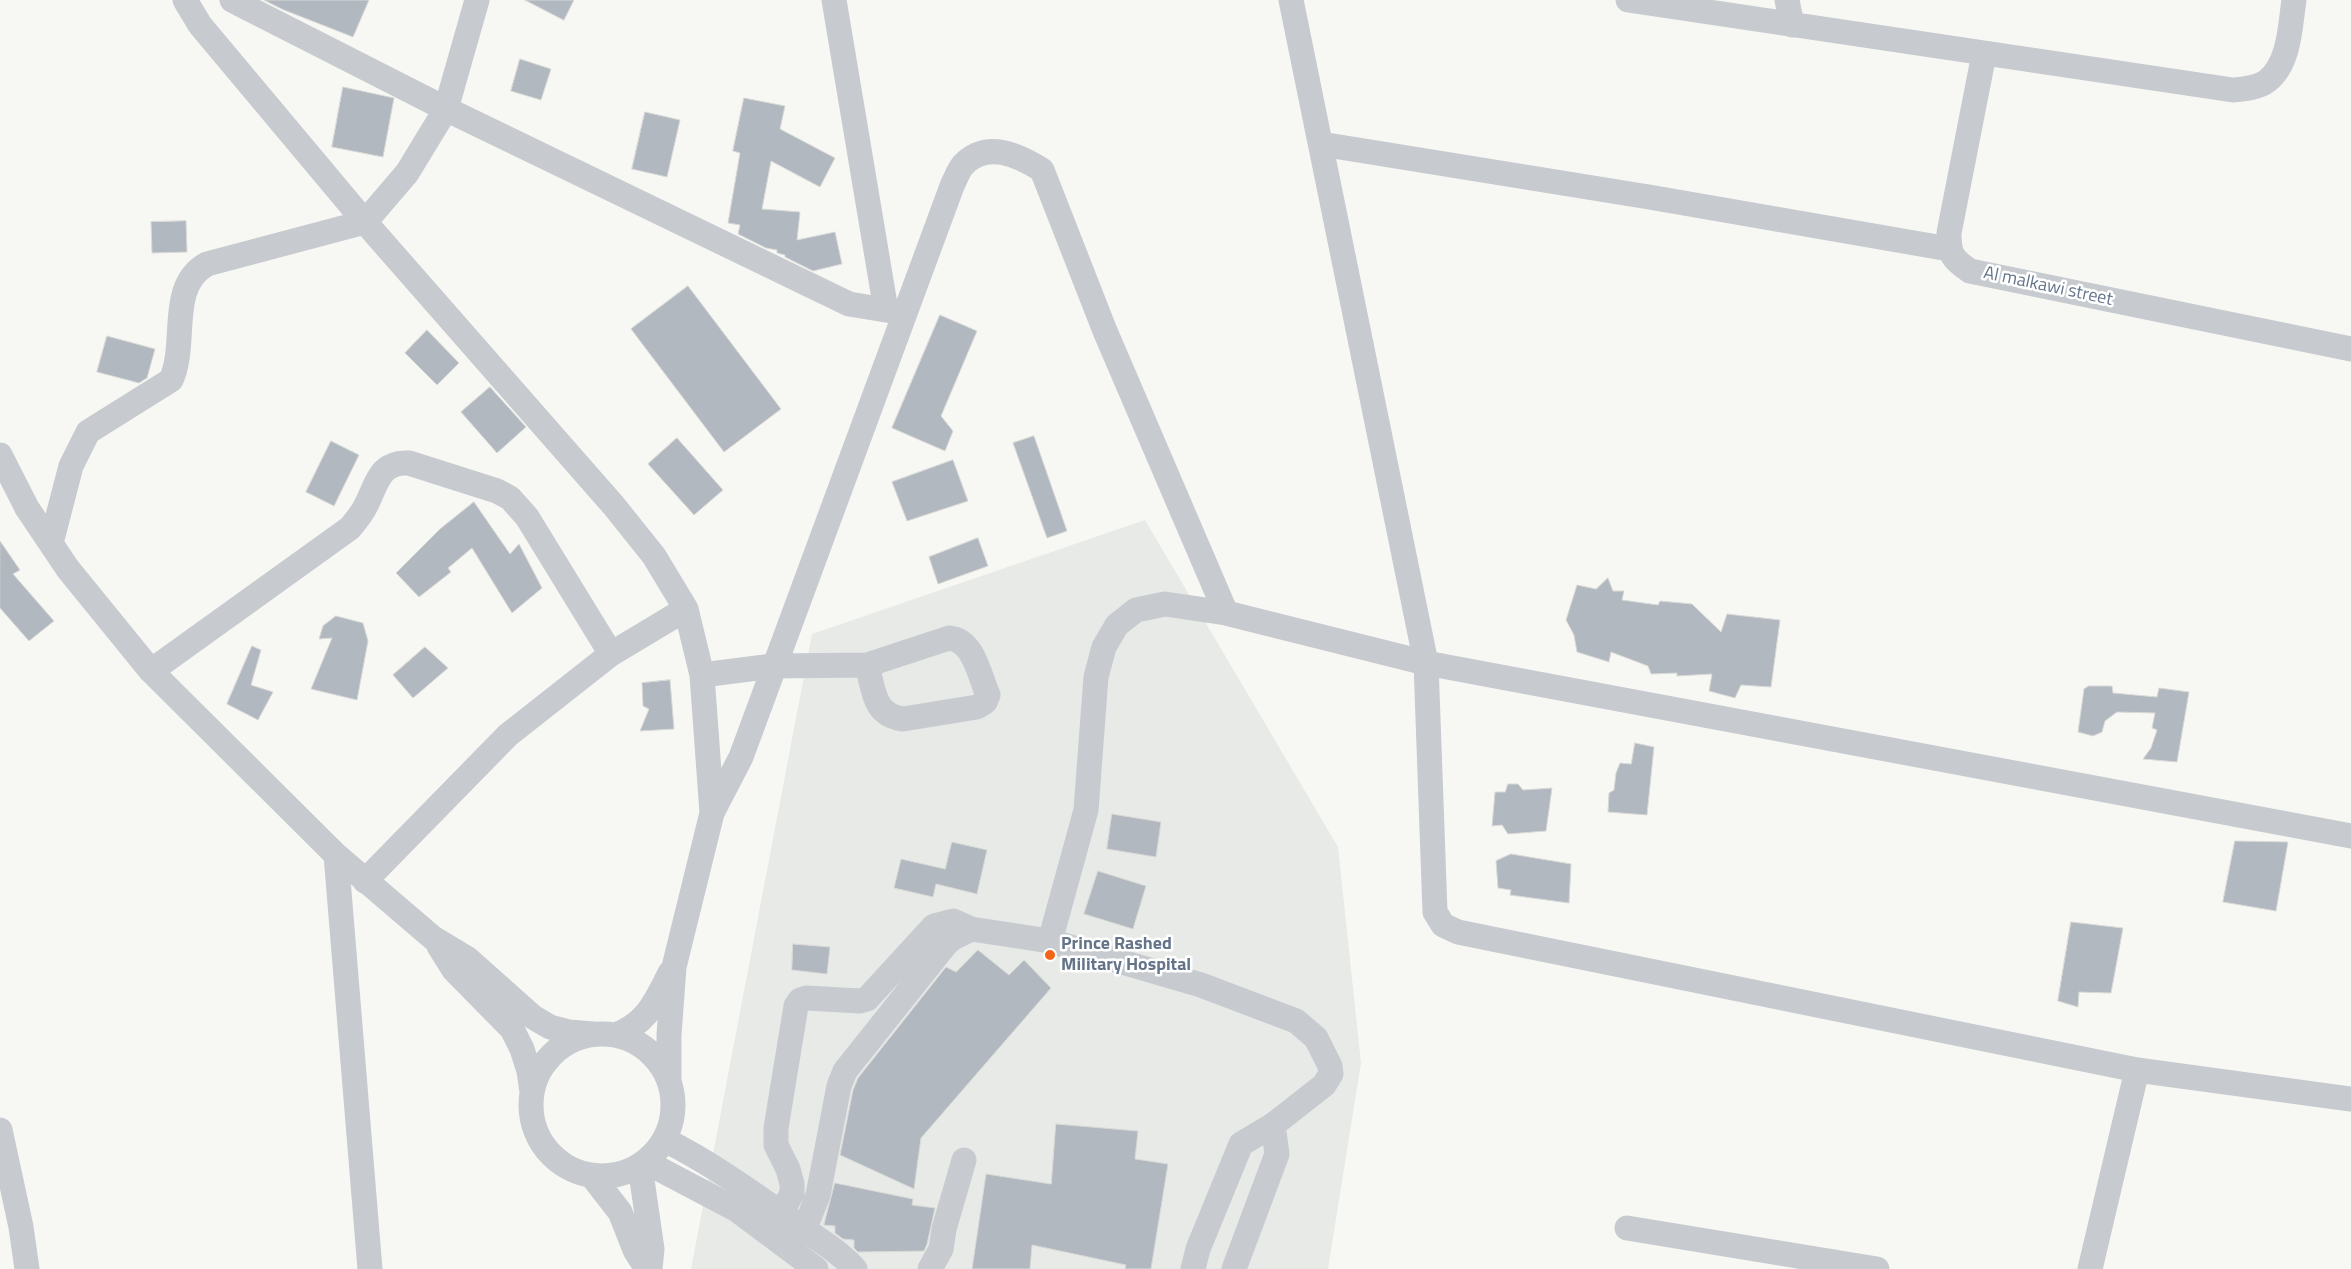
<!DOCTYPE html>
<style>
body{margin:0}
canvas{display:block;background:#f7f8f4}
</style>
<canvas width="2351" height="1269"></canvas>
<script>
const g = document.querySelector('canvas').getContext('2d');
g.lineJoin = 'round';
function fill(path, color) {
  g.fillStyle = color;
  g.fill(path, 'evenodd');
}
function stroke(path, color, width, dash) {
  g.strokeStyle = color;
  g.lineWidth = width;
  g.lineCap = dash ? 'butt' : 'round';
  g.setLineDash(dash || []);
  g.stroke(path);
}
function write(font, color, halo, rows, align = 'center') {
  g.font = font + ' "Titillium Web",sans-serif';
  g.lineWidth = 5;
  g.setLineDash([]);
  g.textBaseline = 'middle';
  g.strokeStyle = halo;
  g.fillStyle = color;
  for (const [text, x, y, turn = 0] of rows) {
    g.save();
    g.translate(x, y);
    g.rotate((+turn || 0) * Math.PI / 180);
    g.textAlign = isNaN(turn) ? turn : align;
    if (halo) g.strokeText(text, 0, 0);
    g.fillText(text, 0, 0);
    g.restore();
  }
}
fill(new Path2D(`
 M1145,520L1338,847L1361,1063L1328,1269H691L812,634Z`), '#e8eae8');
const building = new Path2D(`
 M264,0H369L353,37L284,10Z
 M525,0H574L564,20Z
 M520,59L551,69L541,100L511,91Z
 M343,87L394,98L383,157L332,147Z
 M744,98L785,106L780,129L835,158L820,187L771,161L762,209L800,212L797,240L835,232L842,264L813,271L785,257V255L777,253V250L766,248L738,234L740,225L728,223L740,153L733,151Z
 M645,112L680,120L667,177L632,169Z
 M186,221L187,252L152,253L151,222Z
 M688,286L781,409L724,452L631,329Z
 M940,315L977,331L941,416L953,431L945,451L892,428Z
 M427,330L459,363L437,385L405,353Z
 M107,336L155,349L147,378L139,383L97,372Z
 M490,387L526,427L497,453L461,412Z
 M1034,436L1067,531L1047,538L1013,443Z
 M677,438L723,490L694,515L648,464Z
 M331,441L359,455L334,506L306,492Z
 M953,460L968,501L907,521L892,482Z
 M474,502L510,554L519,544L542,588L512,613L472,548L448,568L451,572L419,597L396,573L440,529Z
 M978,538L988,566L938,584L929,557Z
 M0,541L20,570L13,574L54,621L29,641L0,608Z
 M1608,578L1613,591H1624L1622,600L1658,605L1660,601L1692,604L1721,632L1727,614L1780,620L1771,687L1741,685L1735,698L1709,691L1712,674L1677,676V673L1651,674L1648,666L1611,652L1609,662L1577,652L1574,635L1566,620L1577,585L1596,589Z
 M336,616L363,623L368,641L357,700L311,689L332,638L319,639L323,626Z
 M252,646L261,650L251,685L273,692L258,720L227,704Z
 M425,647L448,668L413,698L393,675Z
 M670,680L674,729L640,731L649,709L643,706L642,683Z
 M2089,686H2112L2113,693L2157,697L2159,688L2189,692L2177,762L2143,759L2151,748L2157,730L2152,728L2155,713L2117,712L2105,721L2102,732L2093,736L2078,732L2084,689Z
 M1635,743L1654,747L1647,815L1608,812L1609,793L1614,790L1616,773L1620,763L1631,764Z
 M1508,784H1518L1523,790L1552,788L1546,831L1508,834L1502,825L1492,826L1495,792H1505Z
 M1112,814L1161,822L1156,857L1107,849Z
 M2235,841L2288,842L2276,911L2223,902Z
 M952,842L987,850L977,894L936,884L933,897L894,888L901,859L945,869Z
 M1511,854L1571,864L1569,903L1510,895L1511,890L1498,888L1496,861Z
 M1098,871L1146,886L1133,929L1084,914Z
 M2071,922L2123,928L2111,993L2079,992L2078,1007L2058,1001Z
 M793,944L830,947L827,974L792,970Z
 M978,950L1009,975L1024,960L1051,988L921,1138L914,1189L840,1155L853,1090L858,1078L946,967L956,972Z
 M1056,1124L1138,1131L1135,1159L1168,1164L1151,1269H1125L1126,1265L1032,1245L1030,1269H972L986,1174L1051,1184Z
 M835,1183L913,1199L912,1205L935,1208L927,1244L924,1251L858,1252L854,1248V1240L843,1239L835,1233V1226L824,1225Z`);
fill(building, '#b1b8bf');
stroke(building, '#d9d9d7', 1);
stroke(new Path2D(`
 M185,0L200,25L365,222L614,506L654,556L686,609L702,675L712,813L674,967L669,1035V1079
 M232,0L446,109L849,304L904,313
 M834,0L886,310
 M1291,0L1426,663L1435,912L1443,925L1458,932L2137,1070L2351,1099
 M1628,0L2233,90C2244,89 2258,88 2267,81C2290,63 2290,26 2294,0
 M1787,0L1792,25
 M1984,54L1949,233C1949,254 1952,259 1970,271L2351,349
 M1321,144L1649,197L1949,249
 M0,455L27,508L68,569L151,671L336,855L433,938L468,959L533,1017L550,1027L569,1032L593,1034
 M51,543L71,466L88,432L171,380C188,344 167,286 207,264L365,222L407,173L446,109L477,0
 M151,671L350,528C355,522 360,516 364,509C377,487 377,461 409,463L497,491L510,498L527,517L611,654
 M702,675L773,666L867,665L949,638C974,640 979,675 988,695L985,702L977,707L903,719C873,715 874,690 867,665
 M712,813L741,757L952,186C955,180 958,171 963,165C987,140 1018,155 1042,170L1105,331L1226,613
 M336,855L370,1269
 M365,881L508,735L611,654L686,609
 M1050,941L1086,810L1096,677L1104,647L1117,625L1136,610L1165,604L1226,613L1426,663L2351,836
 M439,946L454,970L512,1029L522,1049L529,1071L532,1092
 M531 1105a71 71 0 1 1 142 0a71 71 0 1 1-142 0Z
 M616,1035C648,1022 655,1002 670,973
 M0,1130L21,1227L27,1269
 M665,1140C715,1165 758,1197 804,1229C822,1242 840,1252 855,1269
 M646,1162L737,1210L816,1269
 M640,1166L652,1249L650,1269
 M592,1176L620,1212L635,1250L647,1269
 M782,1212L792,1193V1184L788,1169L776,1145V1128L796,1006L800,1000L806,998L860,1001L867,999L934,926L953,921L971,929L1050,941L1201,985L1296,1021L1316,1038L1330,1066L1331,1074L1324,1085L1273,1125L1241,1144L1198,1249L1193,1269
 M1627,1228L1877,1269
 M790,1248L809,1218L818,1195L839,1086L845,1071L946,944L953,938L971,929
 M930,1269L941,1249L944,1229L964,1160
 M1234,1269L1277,1154L1273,1125
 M2090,1269L2137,1070`), '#c7cacf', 25);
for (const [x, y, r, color] of [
 [1050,955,6,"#f56517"]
]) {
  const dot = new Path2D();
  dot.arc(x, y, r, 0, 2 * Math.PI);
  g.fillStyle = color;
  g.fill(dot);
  stroke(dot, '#fff', 2);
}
write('18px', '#647489', '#fff', [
 ["Al malkawi street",2048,287,12]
]);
write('bold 18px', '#647489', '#fff', [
 ["Prince Rashed",1061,945],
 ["Military Hospital",1061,966]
], 'left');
</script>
